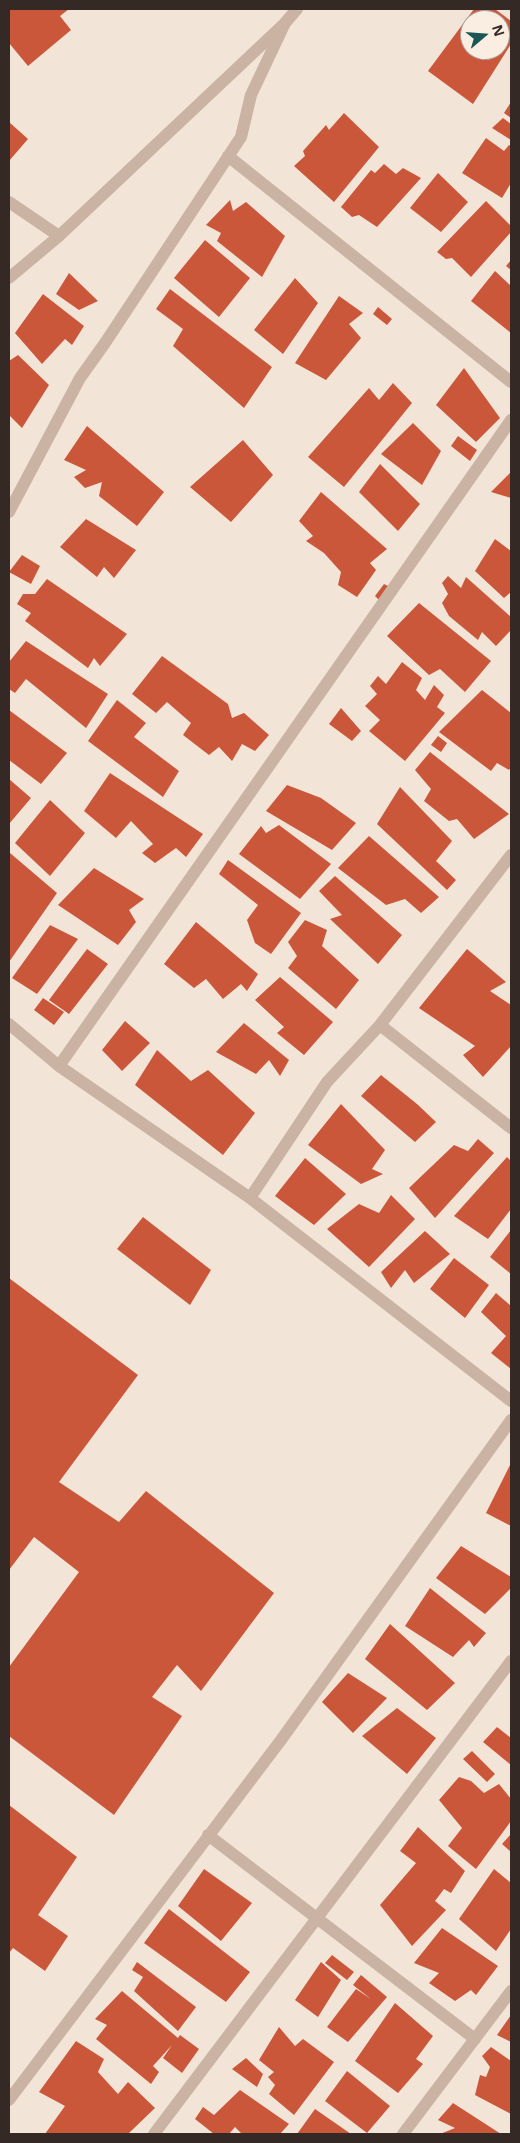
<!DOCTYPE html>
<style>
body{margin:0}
#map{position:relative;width:520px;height:2143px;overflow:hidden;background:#f2e4d7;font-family:"Noto Sans",sans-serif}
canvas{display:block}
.frame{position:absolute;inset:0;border:10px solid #342925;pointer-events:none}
.north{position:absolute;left:460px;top:10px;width:50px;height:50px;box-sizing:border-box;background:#faeee3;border:1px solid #ab9f97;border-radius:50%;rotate:72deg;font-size:14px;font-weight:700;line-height:20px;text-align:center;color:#342925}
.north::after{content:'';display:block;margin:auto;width:18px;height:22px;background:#195657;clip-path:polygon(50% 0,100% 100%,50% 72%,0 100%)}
</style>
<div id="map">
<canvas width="520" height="2143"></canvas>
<div class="frame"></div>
<div class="north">N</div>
</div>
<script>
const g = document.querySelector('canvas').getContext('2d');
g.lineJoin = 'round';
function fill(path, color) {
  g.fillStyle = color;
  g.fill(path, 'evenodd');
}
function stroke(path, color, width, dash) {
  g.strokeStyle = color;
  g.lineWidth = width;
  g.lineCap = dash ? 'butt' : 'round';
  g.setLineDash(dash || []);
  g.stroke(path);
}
fill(new Path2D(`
 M9,9H69L60,16L71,30L28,66L9,43Z
 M474,9H495L511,21V44L473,104L428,71ZM470,20H500V50H470Z
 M511,102V118L504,113Z
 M344,113L379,147L334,202L294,166L305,156L303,151L326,125L329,130Z
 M503,118L511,124V140L492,128Z
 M9,122L28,139L9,161Z
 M486,138L504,151L509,145L511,146V183L502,198L462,173Z
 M384,164L396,174L403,168L421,178L377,227L359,215L352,217L341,207L371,170L375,173Z
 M438,173L468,202L441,232L410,208Z
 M230,200L233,211L246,202L285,236L262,277L217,241L221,233L206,225Z
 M486,201L511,226V232L471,277L452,258L446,259L437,252Z
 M205,240L250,278L219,317L174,278Z
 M511,260V270L506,266Z
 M495,271L511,286V333L471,301Z
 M69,273L98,301L79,310L56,294Z
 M295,278L318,303L283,354L254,330Z
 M170,289L272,367L244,408L173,346L183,329L156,309Z
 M43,294L84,326L72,345L65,339L42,364L15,333Z
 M339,296L363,313L349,324L361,338L326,380L295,363Z
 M378,307L392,319L387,325L373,314Z
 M18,355L49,385L22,428L9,415V361Z
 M464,368L500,418L476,442L436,405Z
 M393,383L412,403L344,487L308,457L369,388L379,400Z
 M413,423L441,451L422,485L381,454Z
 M87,426L164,492L137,526L99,496L102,482L85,488L74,477L86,470L64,460Z
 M458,436L477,450L470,461L451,446Z
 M243,440L273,475L231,522L190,487Z
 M380,464L420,504L398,531L359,492Z
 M511,472V498L491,492Z
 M321,492L387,549L370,563L376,570L357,597L338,585L341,572L324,553L306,541L313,536L299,521Z
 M86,519L136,550L114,578L104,567L97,577L60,547Z
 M495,539L511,551V592L504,598L475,571Z
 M22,555L40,566L31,584L9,572Z
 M448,576L461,588L466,577L511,617V630L496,646L482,632L478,640L449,616L442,603L448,594L442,583Z
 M47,579L127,634L100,666L94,658L88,668L25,621L31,613L17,604L23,594H35Z
 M384,584L390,587L379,600L375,596Z
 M419,603L491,661L465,692L440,669L429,675L387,636Z
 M26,641L108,694L86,728L26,679L15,693L9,689V662Z
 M162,656L228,704L232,718L244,713L269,735L255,751L242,744L232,761L219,747L209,755L183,735L191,723L167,702L156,713L132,694Z
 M402,662L422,678L416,690L425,700L434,685L444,695L437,707L445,713L405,761L369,731L380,720L365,706L377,694L370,686L378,676L386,684Z
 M482,690L511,713V767L509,770L497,763L491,771L439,732Z
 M117,700L146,723L134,737L179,771L163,797L88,741Z
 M341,708L361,731L352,741L329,724Z
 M9,710L67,753L41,784L9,760Z
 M438,736L447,743L441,752L431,745Z
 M430,752L509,814L474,839L457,819L449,821L424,801L431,789L415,770Z
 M110,773L203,834L186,857L176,848L155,863L142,853L153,844L131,821L116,838L84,811Z
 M9,779L31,798L9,824Z
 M287,785L321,798L356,823L332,850L266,811Z
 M400,787L452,841L436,861L456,880L447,890L377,824Z
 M50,800L85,833L50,876L15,843Z
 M279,825L331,864L300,899L239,854L261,826L266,833Z
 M369,836L439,897L421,913L405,899L386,905L338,868Z
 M10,853L57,893L9,962V854Z
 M228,860L301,913L271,954L255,943L247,920L258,905L219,874Z
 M94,868L144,899L129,910L136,922L118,945L58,905Z
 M335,876L402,935L378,964L330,919L342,915L319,891Z
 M305,920L327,930L322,946L359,980L336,1009L288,968L297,956L288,942Z
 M196,922L258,974L247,991L241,984L223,999L206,979L194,988L164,964Z
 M50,925L78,939L37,994L12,978Z
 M87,949L108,964L69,1014L49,1000Z
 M467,949L506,982L490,991L511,1005V1046L483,1077L463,1055L475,1046L419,1008Z
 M280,977L333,1022L304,1055L277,1033L284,1027L255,1000Z
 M43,998L64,1012L54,1025L34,1010Z
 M125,1021L150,1043L122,1071L102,1050Z
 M244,1023L289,1060L280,1076L269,1060L256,1074L216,1052Z
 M157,1050L191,1081L208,1070L255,1113L223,1155L135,1085Z
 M381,1075L417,1104L436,1122L415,1142L361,1096Z
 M341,1104L385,1150L372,1169L383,1174L361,1184L308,1145Z
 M478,1139L494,1153L435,1218L409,1188L454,1145L468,1151Z
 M507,1157L511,1161V1209L488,1239L454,1216Z
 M305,1158L346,1194L314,1225L275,1196Z
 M391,1195L415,1219L369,1267L327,1229L359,1204L379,1213Z
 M143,1217L211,1270L190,1305L117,1249Z
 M511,1230V1274L490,1257Z
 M425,1231L450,1254L414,1283L405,1270L391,1288L381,1272Z
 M454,1258L489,1285L465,1318L430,1289Z
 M9,1278L138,1375L59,1482L119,1522L146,1491L274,1593L201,1691L177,1665L152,1697L182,1716L114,1815L9,1736V1667L79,1572L34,1537L9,1570Z
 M496,1293L511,1306V1369L491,1353L506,1336L481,1312Z
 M511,1463V1526L486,1513Z
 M461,1546L511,1577V1588L485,1614L436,1578Z
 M430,1588L486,1633L474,1647L469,1640L453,1657L405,1626Z
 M390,1624L455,1683L427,1710L365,1659Z
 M348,1673L387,1698L353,1733L322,1702Z
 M397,1708L436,1738L407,1774L362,1736Z
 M497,1727L511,1738V1765L483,1742Z
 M472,1751L495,1774L487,1782L463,1759Z
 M459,1777L471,1781L484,1793L499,1784L511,1799V1821L476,1869L448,1846L462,1828L439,1800Z
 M9,1805L77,1857L38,1915L68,1936L45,1971L13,1948L9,1953Z
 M418,1827L465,1871L451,1893L444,1889L435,1901L446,1910L412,1946L380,1905L416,1863L400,1851Z
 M511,1834V1852L502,1844Z
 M204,1869L252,1903L221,1941L178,1906Z
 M494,1869L511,1883V1929L496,1951L459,1919Z
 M169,1909L250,1972L226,2002L144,1943Z
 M442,1928L498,1966L476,1995L471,1990L455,2001L429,1983L439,1973L414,1963Z
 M332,1955L354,1972L347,1980L325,1963Z
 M137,1962L196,2007L178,2031L134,1991L143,1977L132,1970Z
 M321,1962L341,1980L318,2017L295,2000Z
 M361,1975L387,1997L348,2042L327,2027L356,1989L371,1999L353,1985Z
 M122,1991L178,2038L180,2035L199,2049L182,2073L163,2058L172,2045L153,2066L159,2072L151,2084L96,2039L107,2025L95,2019Z
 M395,2003L433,2036L416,2059L423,2064L398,2093L355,2061Z
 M511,2015V2042L497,2035Z
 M279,2027L295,2046L303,2039L334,2062L294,2115L269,2094L275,2085L268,2077L274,2072L259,2060Z
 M76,2041L104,2059L98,2072L118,2094L128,2082L155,2108L128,2134H45L65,2106L39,2092Z
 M491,2047L511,2061V2114L475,2095L480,2075L486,2077L490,2067L482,2056Z
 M246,2058L263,2074L257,2087L232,2069Z
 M347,2071L390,2106L367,2133L325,2101Z
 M240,2090L289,2124L280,2134H242L235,2127L229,2134H214L195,2119L203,2107L214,2115Z
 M453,2103L501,2134H440L455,2128L438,2120Z
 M315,2109L351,2134H297Z`), '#cb573b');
stroke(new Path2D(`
 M228,156L511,382
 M9,202L59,236
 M9,512L80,378L105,343L241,137L251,95L285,23
 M9,1024L59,1066L250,1198L511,1401
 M380,1025L511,1128
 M59,1066L511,420
 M250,1198L327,1082L380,1025L511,855
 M208,1835L475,2039
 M9,2100L281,1740L511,1420
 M154,2134L511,1661
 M403,2134L511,1991`), '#cab3a3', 12);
stroke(new Path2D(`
 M9,278L59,236L285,23L297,9`), '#cab3a3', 12);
</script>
